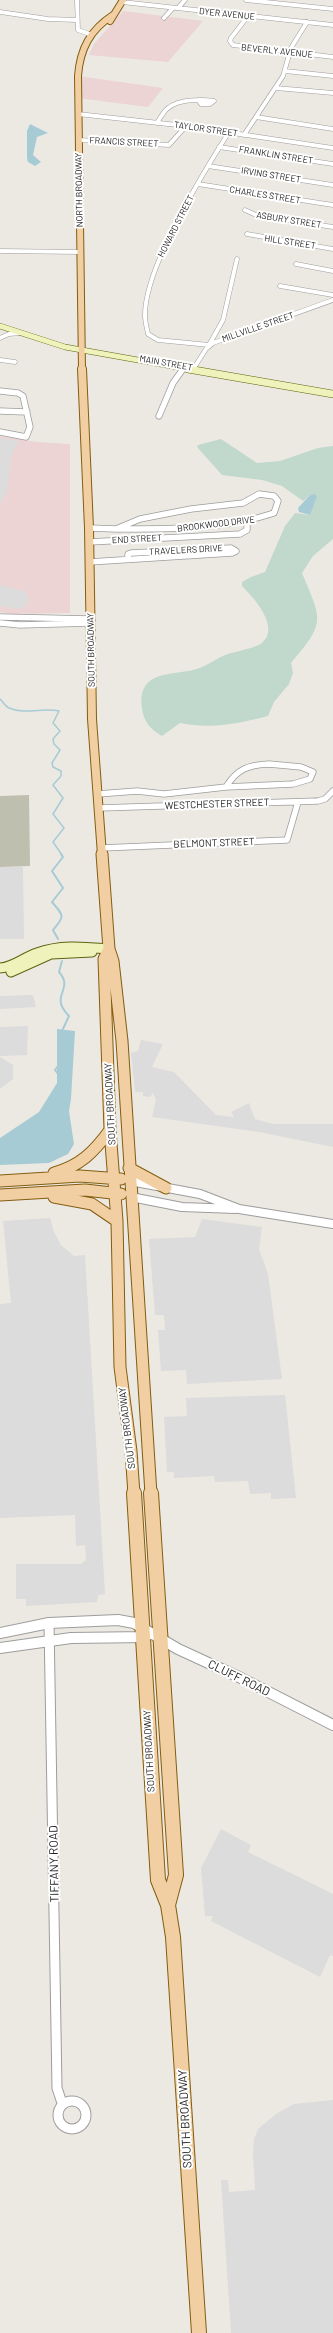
<!DOCTYPE html>
<style>
body{margin:0}
canvas{display:block;background:#ece9e2}
</style>
<canvas width="333" height="2333"></canvas>
<script>
const g = document.querySelector('canvas').getContext('2d');
g.lineJoin = 'round';
function fill(path, color) {
  g.fillStyle = color;
  g.fill(path, 'evenodd');
}
function stroke(path, color, width, dash) {
  g.strokeStyle = color;
  g.lineWidth = width;
  g.lineCap = dash ? 'butt' : 'round';
  g.setLineDash(dash || []);
  g.stroke(path);
}
function write(font, color, halo, rows, align = 'center') {
  g.font = font + ' Barlow,sans-serif';
  g.lineWidth = 4;
  g.setLineDash([]);
  g.textBaseline = 'middle';
  g.strokeStyle = halo;
  g.fillStyle = color;
  for (const [text, x, y, turn = 0] of rows) {
    g.save();
    g.translate(x, y);
    g.rotate((+turn || 0) * Math.PI / 180);
    g.textAlign = isNaN(turn) ? turn : align;
    if (halo) g.strokeText(text, 0, 0);
    g.fillText(text, 0, 0);
    g.restore();
  }
}
fill(new Path2D(`
 M123,11L203,21L168,62L89,55L94,44Z
 M78,76L163,88L148,107L78,98Z
 M0,436L37,442L70,444V613L11,614L0,612Z`), '#ebd4d3');
fill(new Path2D(`
 M29,795L30,866L0,867V796Z`), '#bfbfaf');
fill(new Path2D(`
 M221,439L257,463L280,461L318,448L333,446V539L313,556L302,573C322,621 326,622 291,663L293,673L289,684L274,702L268,716C237,724 211,729 180,723L162,736C151,730 143,721 142,708C137,669 173,676 197,669C207,666 215,659 225,655C233,652 256,648 262,643C281,627 253,597 242,586V582L251,577L265,572L285,526L295,513L310,515L309,496L303,501L282,486L262,480L222,475L197,447L198,445Z`), '#c1d8cd');
fill(new Path2D(`
 M0,438L19,441L11,457L7,492L0,504Z
 M0,585L26,592L29,599L24,607L19,609L0,606Z
 M0,867H23L24,939H0Z
 M33,995L36,1007L0,1009V996Z
 M28,1026L27,1055L0,1056V1027Z
 M141,1040L163,1044L152,1067L174,1072L216,1115L233,1117L234,1116L231,1112L249,1103L255,1119L273,1124H333V1147L259,1132L152,1117L156,1100L153,1093L150,1097L143,1096V1092H135L131,1053L138,1051Z
 M0,1057L13,1065V1079L0,1089Z
 M50,1218L54,1232L61,1245L74,1256L85,1255L105,1594L98,1595L97,1602L26,1606V1599H16V1564H81L86,1560L85,1545L76,1546L75,1515L0,1518V1304L11,1303L3,1221Z
 M202,1219L262,1227L259,1249L268,1274L282,1379L187,1384L186,1370L161,1371L158,1330H165L164,1315H155L149,1239L195,1237Z
 M285,1395L296,1498L271,1499V1493L250,1494L248,1481L215,1482L214,1476L174,1478V1472H167L164,1417L187,1416L186,1398Z
 M221,1829L251,1845L248,1852L333,1894V1956L330,1955L320,1977L211,1921L213,1916H205L201,1868Z
 M333,2100V2333H231L221,2180H228L229,2192L255,2190L253,2154L254,2139L258,2129L276,2114L294,2104Z`), '#dcdcdc');
fill(new Path2D(`
 M30,124L48,133L37,137L33,155L41,162L35,166L28,162L27,158V131Z
 M314,494L317,496L310,515L299,512L298,508L309,496Z
 M57,1029L75,1031L71,1099L69,1111L74,1144L68,1154L49,1163L0,1165V1138L39,1112L57,1083Z`), '#a7cbd5');
stroke(new Path2D(`
 M0,699C3,702 5,706 9,708C25,715 44,707 59,711L53,723L60,731L53,739L54,744L60,750L52,763L53,767L61,771V776L53,785L63,798L53,814L64,828L53,842L62,855`), '#a7cbd5', 1.5);
stroke(new Path2D(`
 M58,939L53,930C65,916 64,916 52,902L63,888L52,871L63,857L61,854
 M62,961L59,972C75,990 48,995 69,1016L62,1031
 M58,1066L55,1070L58,1074`), '#a7cbd5', 2);
const minorFar2 = new Path2D(`
 M77,0L78,30L92,35
 M246,0L333,9
 M122,2L333,25
 M178,8L185,0
 M0,12L48,19L77,20
 M248,16L231,38L230,41L233,45L333,57
 M164,18L173,8
 M285,71L333,76
 M276,88L333,93
 M78,114L186,126L333,148
 M256,117L333,129
 M157,123C160,118 164,111 168,108C179,99 202,99 214,101L210,104H201L199,101
 M229,132C203,173 144,268 145,316C145,322 147,328 148,334L158,340L209,345L223,320L237,259
 M244,135L283,76L291,48L307,22
 M78,140L169,145L186,126
 M219,147L333,164
 M208,166L333,185
 M198,184L333,205
 M245,210L256,215L333,227
 M247,234L333,249
 M0,251L80,252
 M296,264L333,271
 M280,286L333,295
 M0,338L9,334L20,333
 M0,360L15,362
 M194,368L206,349L213,343L333,300
 M182,370L184,367`);
const minorFar1 = new Path2D(`
 M0,391L18,393L23,396L30,427L26,437L0,432
 M0,411L27,412
 M159,416L173,383L183,369
 M259,494L274,496L278,501L274,513C224,530 169,529 116,529L140,519L191,509L243,503Z
 M89,528L116,529
 M89,542L240,534L247,530V522
 M89,562L232,553L236,551L231,548L131,553L128,554V559
 M0,617L90,619
 M0,623L20,625L90,623
 M269,764L301,767L313,772L310,779L293,784L226,787C237,769 248,765 269,764Z
 M98,794L137,791L164,794L226,787
 M99,808L318,801L325,799L333,791
 M102,848L287,840L298,802`);
const minor = new Path2D(`
 M49,1623L57,2088L62,2103
 M58 2115a14 14 0 1 1 28 0a14 14 0 1 1-28 0Z`);
const tertiaryFar1 = new Path2D(`
 M130,1181L200,1194L239,1209L333,1224
 M131,1197L182,1207L235,1209`);
const tertiary = new Path2D(`
 M0,1633L49,1623L118,1620L134,1623L178,1649L241,1678L333,1725
 M0,1648L71,1638L146,1637`);
const secondaryFar2 = new Path2D(`
 M0,326L65,347L194,370`);
const secondaryFar1 = new Path2D(`
 M188,369L333,394`);
const secondary = new Path2D(`
 M0,968C14,967 24,957 37,953C61,944 85,947 109,949
 M11,972L51,954L92,952`);
const primaryFar3 = new Path2D(`
 M110,21L123,0
 M82,370L78,76C80,49 90,30 113,15`);
const primaryFar2 = new Path2D(`
 M82,369L89,528L92,719L102,855`);
const primaryFar1 = new Path2D(`
 M102,854L109,949L113,961L122,1041L151,1494
 M109,949L104,959L110,1130L117,1221L120,1367L131,1451L134,1494
 M129,1168L166,1188
 M54,1173C80,1166 94,1152 110,1130
 M0,1181L80,1176L121,1179
 M0,1195L85,1190L121,1194
 M54,1197L92,1204L117,1221`);
const primary = new Path2D(`
 M134,1493L158,1880L168,1905L173,1937L199,2333
 M151,1493L176,1875L168,1905`);
stroke(minorFar2, '#9d9d9d', 5);
stroke(minorFar1, '#9d9d9d', 7);
stroke(minor, '#9d9d9d', 11);
stroke(tertiaryFar1, '#9d9d9d', 10);
stroke(tertiary, '#9d9d9d', 12);
stroke(secondaryFar2, '#5c6510', 6);
stroke(secondaryFar1, '#5c6510', 8);
stroke(secondary, '#5c6510', 11);
stroke(primaryFar3, '#835d10', 8);
stroke(primaryFar2, '#835d10', 10);
stroke(primaryFar1, '#835d10', 13);
stroke(primary, '#835d10', 16);
stroke(minorFar2, '#fff', 4);
stroke(minorFar1, '#fff', 5.5);
stroke(minor, '#fff', 9);
stroke(tertiaryFar1, '#fff', 8);
stroke(tertiary, '#fff', 10);
stroke(secondaryFar2, '#eff2bb', 5);
stroke(secondaryFar1, '#eff2bb', 7);
stroke(secondary, '#eff2bb', 9);
stroke(primaryFar3, '#f1cfa2', 6);
stroke(primaryFar2, '#f1cfa2', 8);
stroke(primaryFar1, '#f1cfa2', 11);
stroke(primary, '#f1cfa2', 14);
write('9px', '#1c1c1c', '#fff', [
 ["DYER AVENUE",227,14,6],
 ["BEVERLY AVENUE",277,51,6],
 ["TAYLOR STREET",206,129,8],
 ["FRANCIS STREET",124,142,3],
 ["FRANKLIN STREET",276,155,9],
 ["IRVING STREET",271,175,9],
 ["NORTH BROADWAY",79,190,-91],
 ["CHARLES STREET",265,195,9],
 ["ASBURY STREET",289,220,9],
 ["HOWARD STREET",176,226,-63],
 ["HILL STREET",290,242,9],
 ["MILLVILLE STREET",258,327,-19],
 ["MAIN STREET",166,363,10],
 ["BROOKWOOD DRIVE",216,524,-7],
 ["END STREET",137,539,-3],
 ["TRAVELERS DRIVE",186,550,-3],
 ["SOUTH BROADWAY",91,650,-91]
]);
write('10px', '#1c1c1c', '#fff', [
 ["WESTCHESTER STREET",217,804,-2],
 ["BELMONT STREET",214,843,-2],
 ["SOUTH BROADWAY",110,1104,-93],
 ["SOUTH BROADWAY",127,1428,-97],
 ["SOUTH BROADWAY",149,1751,-93]
]);
write('12px', '#1c1c1c', '#fff', [
 ["CLUFF ROAD",239,1678,26],
 ["TIFFANY ROAD",54,1864,-91],
 ["SOUTH BROADWAY",185,2119,-93]
]);
</script>
